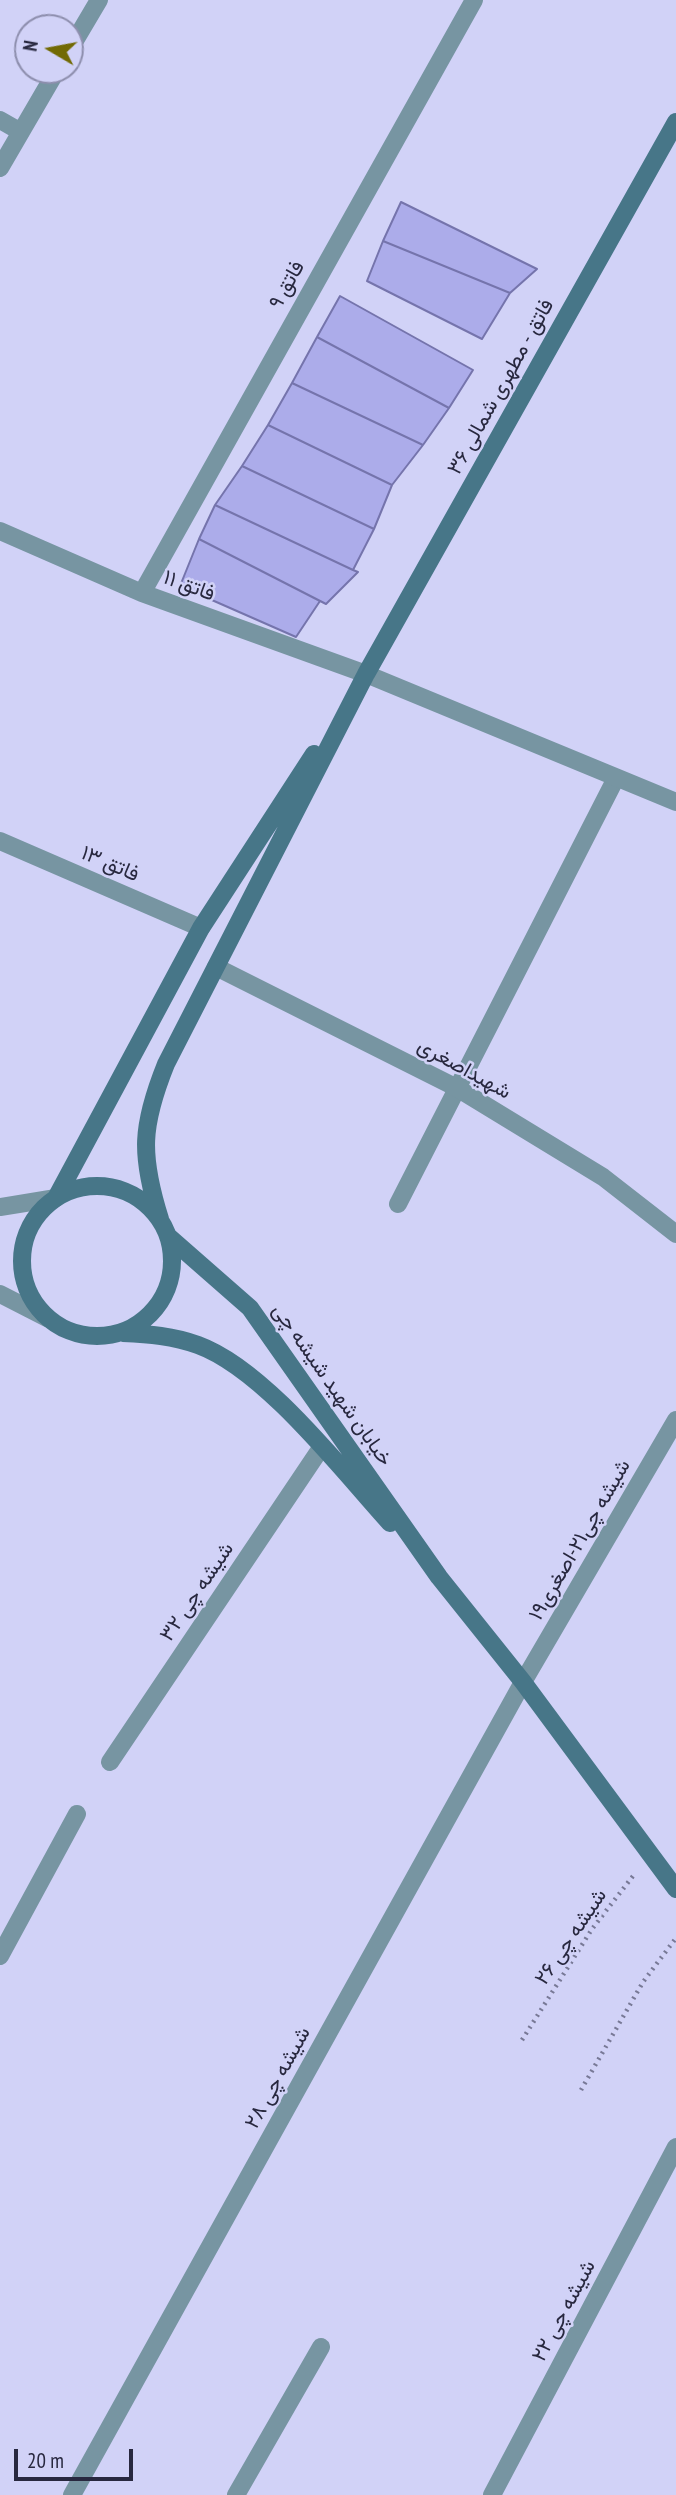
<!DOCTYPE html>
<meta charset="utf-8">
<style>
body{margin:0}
#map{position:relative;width:676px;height:2495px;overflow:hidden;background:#d1d2f7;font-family:"PT Sans Narrow",sans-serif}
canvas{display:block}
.north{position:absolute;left:14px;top:14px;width:70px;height:70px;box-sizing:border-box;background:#d1d2f7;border:2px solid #8d8ead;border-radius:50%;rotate:280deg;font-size:19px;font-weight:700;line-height:28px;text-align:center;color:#28283f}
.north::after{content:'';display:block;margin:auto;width:24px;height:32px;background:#726a04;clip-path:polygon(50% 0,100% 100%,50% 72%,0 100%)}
.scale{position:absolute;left:14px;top:2449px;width:119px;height:32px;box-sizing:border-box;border:4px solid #28283f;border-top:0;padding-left:9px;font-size:21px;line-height:24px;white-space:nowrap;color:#28283f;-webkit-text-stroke:5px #d1d2f7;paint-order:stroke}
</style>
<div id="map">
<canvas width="676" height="2495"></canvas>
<div class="north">N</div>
<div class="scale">20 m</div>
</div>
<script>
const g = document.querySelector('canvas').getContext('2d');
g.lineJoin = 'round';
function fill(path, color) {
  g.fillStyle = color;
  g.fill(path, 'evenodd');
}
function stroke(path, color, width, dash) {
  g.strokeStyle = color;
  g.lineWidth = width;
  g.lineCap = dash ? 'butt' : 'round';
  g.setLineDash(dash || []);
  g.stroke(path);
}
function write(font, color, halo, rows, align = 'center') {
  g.font = font + ' "PT Sans Narrow",Vazirmatn,sans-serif';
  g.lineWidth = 5;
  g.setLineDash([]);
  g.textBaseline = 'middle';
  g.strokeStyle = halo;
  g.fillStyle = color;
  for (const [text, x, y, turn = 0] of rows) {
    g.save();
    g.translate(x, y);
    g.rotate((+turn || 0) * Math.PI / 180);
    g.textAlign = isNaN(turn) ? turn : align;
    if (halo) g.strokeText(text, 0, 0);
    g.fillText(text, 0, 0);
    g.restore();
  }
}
const building = new Path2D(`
 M401,202L537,269L510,293L383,241Z
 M383,241L510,293L482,339L367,281Z
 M340,296L473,370L449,408L317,337Z
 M317,337L449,408L423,445L292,383Z
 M292,383L423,445L392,485L268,425Z
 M268,425L392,485L374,529L242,466Z
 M242,466L374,529L353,570L215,505Z
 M215,505L353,570L358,572L326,604L199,539Z
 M199,539L320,601L296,637L180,586Z`);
fill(building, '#acacea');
stroke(building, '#7574ac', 2);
stroke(new Path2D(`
 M522,2040L592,1929L633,1876
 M581,2090L643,1982L676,1938`), '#787996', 4.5, [2, 5]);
stroke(new Path2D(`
 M0,841L201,928
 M398,1204L616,778
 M523,1682L676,1420`), '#7795a2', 18);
stroke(new Path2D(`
 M70,49L99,0
 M0,120L21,132
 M0,168L57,70
 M0,531L142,593L366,674L676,802
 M142,593L474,0
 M216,967L457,1088L603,1177L676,1234
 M0,1207L56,1198
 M0,1294L47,1318
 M110,1762L321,1448
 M0,1956L77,1814
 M72,2495L523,1682
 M236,2495L321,2347
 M492,2495L676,2147`), '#7795a2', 18);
stroke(new Path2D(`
 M22 1261a75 75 0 1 1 150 0a75 75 0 1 1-150 0Z
 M56,1198L201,928L314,754
 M160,1219C140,1155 141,1126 166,1064L366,674L676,122
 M169,1237L250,1308L439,1577L523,1682L676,1889
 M123,1333C149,1334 173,1336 198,1345C264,1369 341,1469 390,1523`), '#477688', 18);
write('21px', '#28283f', '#d1d2f7', [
 ["فاتق ۹",287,285,-61],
 ["فاتق - مطهری شمالی ۳۶",501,387,-61],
 ["فاتق ۱۱",189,586,20],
 ["فاتق ۱۳",110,864,23],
 ["شهیداصغری",464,1069,29],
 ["خیابان شهید شیشه چی",332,1385,55],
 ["شیشه چی۲۱-اصغری۱۹",580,1540,-60],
 ["شیشه چی ۳۲",197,1592,-56],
 ["شیشه چی ۲۶",571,1937,-56],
 ["شیشه چی ۲۸",278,2078,-61],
 ["شیشه چی ۲۲",564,2311,-62]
]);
</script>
